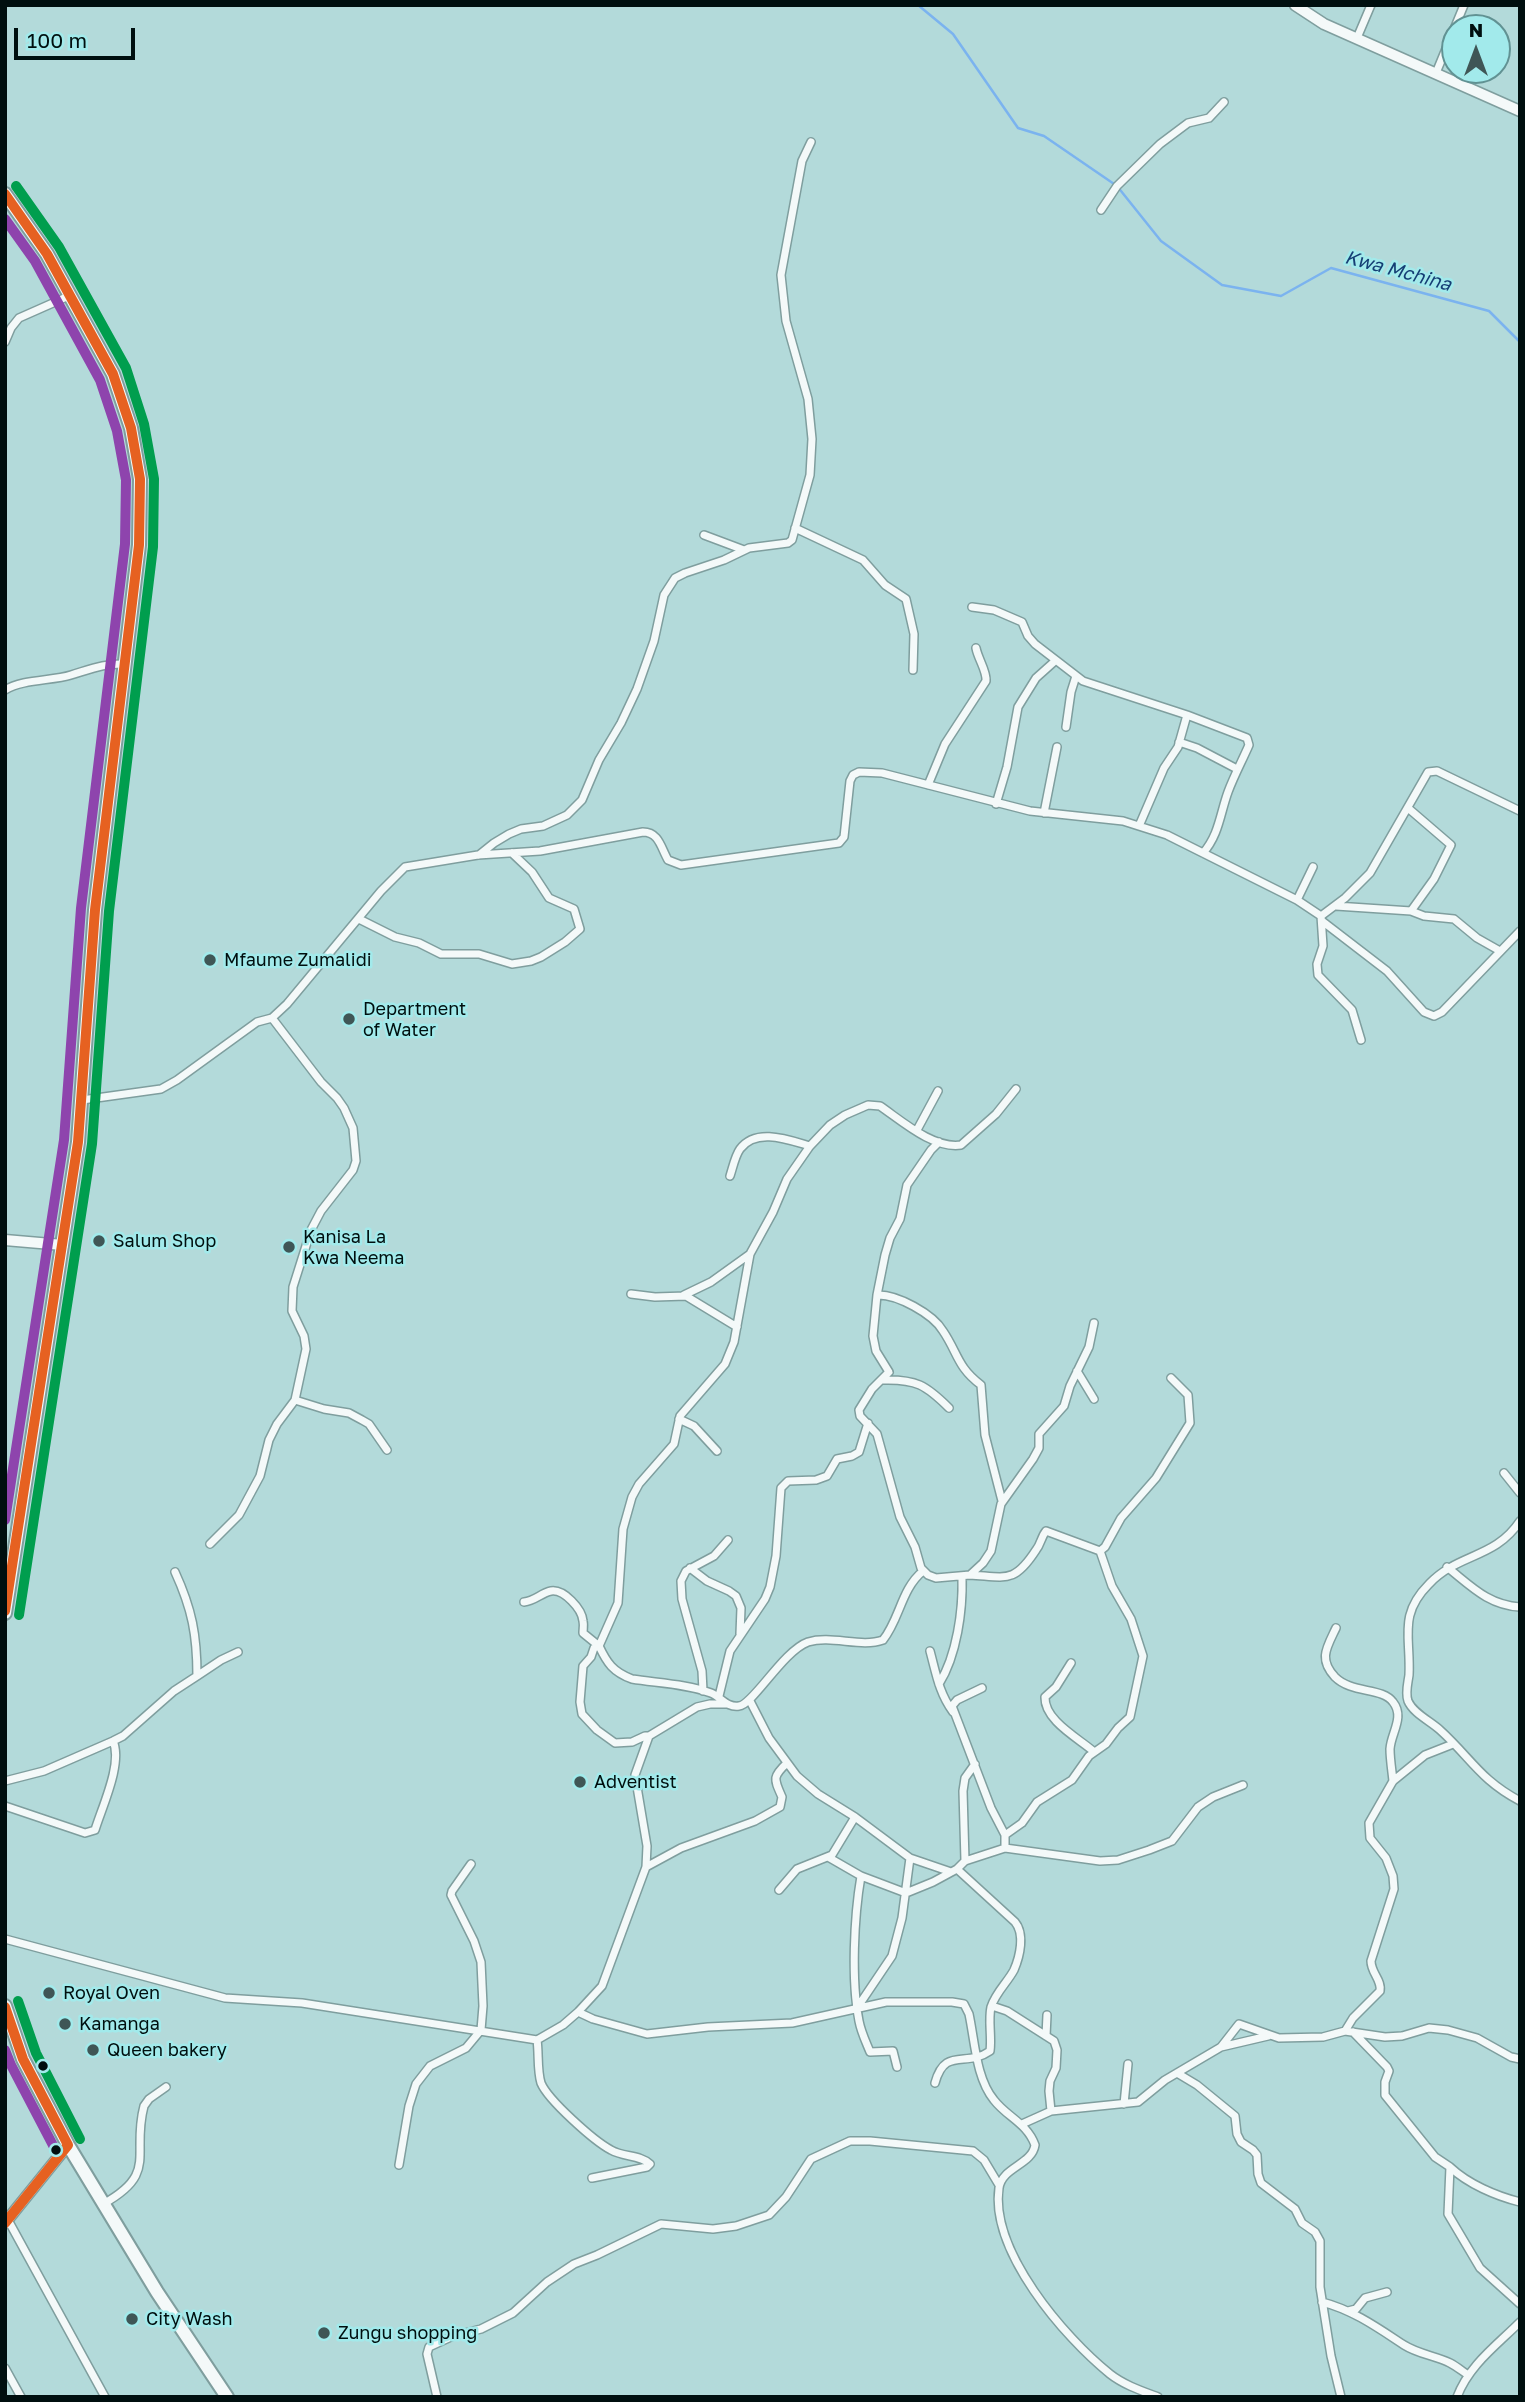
<!DOCTYPE html>
<style>
body{margin:0}
#map{position:relative;width:1525px;height:2402px;overflow:hidden;background:#b3dada;font-family:"Golos Text",sans-serif}
canvas{display:block}
.frame{position:absolute;inset:0;border:7px solid #000f0f;pointer-events:none}
.north{position:absolute;left:1441px;top:14px;width:70px;height:70px;box-sizing:border-box;background:#a2eaeb;border:2px solid #619293;border-radius:50%;rotate:0deg;font-size:19px;font-weight:700;line-height:28px;text-align:center;color:#000f0f}
.north::after{content:'';display:block;margin:auto;width:24px;height:32px;background:#3f5656;clip-path:polygon(50% 0,100% 100%,50% 72%,0 100%)}
.scale{position:absolute;left:14px;top:28px;width:121px;height:32px;box-sizing:border-box;border:4px solid #000f0f;border-top:0;padding-left:9px;font-size:21px;line-height:24px;white-space:nowrap;color:#000f0f;-webkit-text-stroke:5px #a2eaeb;paint-order:stroke}
</style>
<div id="map">
<canvas width="1525" height="2402"></canvas>
<div class="frame"></div>
<div class="north">N</div>
<div class="scale">100 m</div>
</div>
<script>
const g = document.querySelector('canvas').getContext('2d');
g.lineJoin = 'round';
function stroke(path, color, width, dash) {
  g.strokeStyle = color;
  g.lineWidth = width;
  g.lineCap = dash ? 'butt' : 'round';
  g.setLineDash(dash || []);
  g.stroke(path);
}
function write(font, color, halo, rows, align = 'center') {
  g.font = font + ' "Golos Text",sans-serif';
  g.lineWidth = 5;
  g.setLineDash([]);
  g.textBaseline = 'middle';
  g.strokeStyle = halo;
  g.fillStyle = color;
  for (const [text, x, y, turn = 0] of rows) {
    g.save();
    g.translate(x, y);
    g.rotate((+turn || 0) * Math.PI / 180);
    g.textAlign = isNaN(turn) ? turn : align;
    if (halo) g.strokeText(text, 0, 0);
    g.fillText(text, 0, 0);
    g.restore();
  }
}
stroke(new Path2D(`
 M918,5L953,34L1018,128L1044,136L1117,186L1161,241L1222,285L1281,296L1331,268L1489,311L1520,342`), '#7bb3ef', 2.5);
const street = new Path2D(`
 M1357,38L1371,5
 M1436,73L1464,5
 M1101,210L1117,186L1160,144L1188,123L1209,118L1224,102
 M5,342L11,328L19,318L71,295
 M795,528L863,560L885,585L906,599L914,634L913,670
 M704,535L744,550
 M972,607L994,610L1022,622L1028,636L1035,644L1083,681L1187,715L1247,738L1249,745C1242,761 1234,776 1228,792C1220,814 1219,835 1203,853
 M5,690C23,679 52,681 71,675C91,669 105,663 126,664
 M1066,727L1071,692L1076,676
 M1179,742L1197,748L1237,769
 M928,785L945,744L986,681C987,671 978,659 976,648
 M996,804L1007,767L1018,707L1036,678L1055,661
 M1408,808L1451,845L1434,879L1411,911
 M1044,813L1057,747
 M1139,826L1164,768L1178,747L1187,715
 M479,855L494,843L509,834L521,829L543,826L567,815L582,800L599,760L621,723L637,689L654,641L664,595L675,578L685,573L724,560L749,548L788,543L792,540L810,475L812,439L808,399L786,321L781,275L802,161L811,142
 M1297,900L1313,867
 M1336,906L1411,911L1424,916L1454,919L1477,938L1500,951
 M1321,916L1345,898L1370,873L1428,772L1437,771L1520,811
 M359,919L395,937L419,943L441,954H479L512,964L531,961L541,957L565,942L580,929L574,909L549,898L532,872L512,853
 M1322,921L1387,971L1424,1012L1434,1016L1442,1012L1520,931
 M82,1100L161,1089L177,1080L257,1022L272,1018L287,1004L381,891L405,867L478,855L540,851L643,832C659,832 661,848 668,860L681,865L839,843L844,837L850,781L853,775L859,772L882,773L1030,811L1123,821L1167,835L1297,900L1321,916L1323,946L1317,964L1318,975L1352,1010L1361,1040
 M917,1130L938,1091
 M939,1142L931,1150L907,1185L900,1219L890,1238L885,1255L877,1295L873,1336L876,1351L889,1372L872,1389L859,1410L860,1416L877,1434L900,1517L915,1547L921,1568L928,1575L936,1578L970,1575L983,1563L991,1551L1001,1504L1033,1459L1039,1448V1434L1064,1406L1070,1386L1089,1347L1094,1323
 M730,1176C733,1167 735,1156 740,1149C756,1127 789,1140 810,1146
 M631,1294L655,1297L686,1296L737,1327
 M684,1295L711,1282L750,1254
 M877,1295C897,1294 933,1314 943,1331C958,1353 957,1367 981,1385L985,1435L1002,1501
 M1077,1371L1094,1399
 M883,1380C916,1379 926,1385 949,1408
 M295,1400L324,1409L349,1413L362,1420L369,1424L387,1450
 M679,1419L694,1426L717,1451
 M1504,1473L1520,1493
 M1520,1521C1495,1559 1458,1553 1429,1584C1398,1615 1411,1637 1409,1675C1408,1683 1405,1693 1408,1701C1413,1713 1430,1721 1440,1730C1470,1757 1480,1780 1520,1801
 M210,1544L239,1515L260,1476L269,1440L277,1424L295,1400L306,1349L304,1336L292,1311L293,1287L311,1230L321,1211L353,1170L356,1161L353,1128L344,1108L337,1098L321,1082L272,1018
 M1447,1567C1471,1586 1488,1605 1520,1607
 M690,1568L707,1581L729,1591L736,1596L741,1608L740,1634
 M923,1571C901,1589 900,1619 883,1640C861,1648 832,1635 808,1642C783,1651 753,1705 739,1706C727,1708 721,1697 711,1693C687,1684 657,1683 632,1679C613,1672 607,1663 599,1646L618,1603L623,1529L632,1497L639,1484L674,1444L680,1416L725,1364L734,1342L750,1254L773,1212L787,1179L810,1146L830,1125L845,1115L868,1105L880,1106C902,1121 933,1149 961,1145L996,1114L1016,1089
 M970,1575C1006,1577 1014,1584 1036,1550C1041,1544 1041,1537 1046,1531L1100,1551
 M1336,1628C1327,1647 1318,1659 1335,1677C1352,1694 1382,1687 1393,1702C1405,1717 1391,1733 1390,1749C1390,1759 1392,1771 1393,1781
 M930,1651C936,1673 939,1693 953,1712
 M1071,1663L1056,1687L1045,1697C1044,1720 1078,1738 1093,1751
 M197,1676L221,1660L238,1652
 M939,1684C957,1655 963,1610 962,1577
 M982,1688L957,1700L952,1706L991,1808L1005,1835V1848
 M703,1691L702,1671L682,1599L681,1581L686,1571L714,1556L728,1540
 M719,1696L730,1651L765,1599L770,1587L776,1556L781,1488L788,1481L816,1480L827,1476L837,1459L852,1456L859,1452L868,1423
 M750,1701L769,1738L797,1776L818,1794L855,1817L910,1858L951,1872
 M649,1736L697,1707L710,1704H727
 M5,1781L44,1771L113,1741L123,1736L174,1691L197,1676C197,1635 192,1609 175,1572
 M5,1806L85,1833L95,1830C102,1807 123,1763 113,1741
 M1005,1835L1022,1823L1037,1802L1072,1780L1089,1756L1106,1744L1118,1728L1130,1717L1143,1656L1131,1619L1112,1586L1100,1551L1105,1547L1121,1518L1156,1478L1190,1423L1188,1395L1171,1378
 M828,1857L861,1876L906,1893L933,1882L957,1869L965,1861L1005,1848L1100,1861L1118,1860L1149,1850L1172,1841L1198,1807L1213,1797L1243,1785
 M965,1861L963,1791L965,1778L975,1764
 M646,1867L681,1848L755,1821L780,1807L782,1797C774,1779 772,1777 787,1763
 M861,1876C854,1917 851,1980 859,2021C861,2032 866,2042 870,2052L893,2051L897,2067
 M779,1890L797,1869L832,1855L855,1817
 M5,1939L225,1998L302,2003L537,2040L563,2025L578,2012L602,1986L646,1867L647,1846L635,1775L649,1736H645L632,1742L615,1743L597,1730L582,1714L580,1702L583,1666L591,1657L594,1648L599,1646L583,1633C583,1629 584,1625 583,1621C582,1609 564,1589 551,1591C541,1593 535,1601 524,1602
 M992,2006L1007,2011L1054,2041L1057,2050L1056,2068L1050,2081L1049,2091L1051,2111
 M857,2008L892,1956L902,1918L910,1858
 M578,2012L593,2019L647,2034L708,2027L792,2023L886,2002H952L964,2004L969,2014C975,2042 976,2078 994,2100C1007,2117 1027,2123 1035,2145C1032,2165 1002,2167 999,2188C990,2251 1064,2337 1110,2374C1124,2385 1142,2391 1158,2397
 M1345,2031L1353,2018L1380,1991C1382,1980 1371,1973 1371,1961L1394,1889L1393,1876L1386,1858L1370,1838L1369,1823L1393,1781L1425,1755L1453,1744
 M1353,2032L1387,2067L1389,2071L1385,2082V2095L1435,2157L1450,2167L1448,2214L1480,2268L1520,2304
 M1046,2036L1047,2015
 M537,2040C539,2053 537,2070 541,2083C548,2100 594,2141 611,2150C623,2157 641,2155 650,2164L647,2167L592,2178
 M1221,2047L1268,2036
 M1177,2073L1197,2085L1235,2116L1237,2134L1241,2142L1253,2150L1257,2155L1258,2174L1261,2183L1295,2209L1302,2223L1315,2232L1320,2241V2287L1331,2356L1341,2397
 M935,2083C945,2046 966,2068 990,2051C992,2037 988,2021 991,2007C996,1992 1007,1983 1014,1970C1020,1956 1025,1934 1015,1922L957,1869
 M1124,2104L1128,2064
 M1022,2124L1051,2111L1138,2102L1165,2080L1221,2047L1239,2024L1279,2038L1323,2037L1345,2031L1385,2037L1402,2036L1429,2028L1448,2030L1477,2038L1511,2057L1520,2059
 M399,2165L409,2106L416,2084L430,2066L466,2048L481,2030L483,2006L481,1962L474,1941L451,1895L452,1891L471,1864
 M1450,2167C1468,2184 1496,2196 1520,2202
 M103,2204C159,2173 131,2155 144,2106L149,2099L166,2087
 M8,2220L105,2397
 M1322,2302C1353,2310 1378,2328 1404,2345C1418,2354 1436,2356 1450,2363C1456,2366 1462,2371 1468,2375
 M1348,2311L1356,2309L1365,2298L1387,2292
 M5,2368L21,2397
 M437,2397L427,2354L429,2347L453,2336L481,2329L513,2313L547,2282L574,2264L597,2255L661,2224L713,2229L736,2226L769,2215L786,2197L811,2159L850,2141H870L973,2151L984,2160L999,2185
 M1457,2397C1469,2365 1497,2345 1520,2322`);
const secondary = new Path2D(`
 M1295,5L1324,24L1520,111
 M5,1240L63,1245
 M5,2223L68,2145`);
const highway = new Path2D(`
 M5,194L47,254L113,374L131,428L140,479L139,545L95,910L78,1142L5,1613
 M5,2006L23,2059L68,2145L157,2292L227,2397`);
stroke(street, '#7f9e9e', 10);
stroke(secondary, '#7f9e9e', 13);
stroke(highway, '#7f9e9e', 16);
stroke(street, '#f4f9f9', 7);
stroke(secondary, '#f4f9f9', 10);
stroke(highway, '#f4f9f9', 12);
stroke(new Path2D(`
 M5,194L47,254L113,374L131,428L140,479L139,545L95,910L78,1142L5,1611
 M5,2007L23,2059L68,2145
 M5,2223L68,2145`), '#e66121', 10);
stroke(new Path2D(`
 M5,219L35,261L100,380L117,431L126,480L125,544L81,908L64,1140L5,1520
 M5,2050L11,2065L56,2151`), '#8e44ad', 10);
stroke(new Path2D(`
 M16,186L59,247L126,368L144,424L154,479L153,547L109,911L92,1144L19,1615
 M18,2001L36,2053L80,2139`), '#009e4e', 10);
for (const [x, y, r, color] of [
 [210,960,7,"#3f5656"],
 [349,1019,7,"#3f5656"],
 [99,1241,7,"#3f5656"],
 [289,1247,7,"#3f5656"],
 [580,1782,7,"#3f5656"],
 [49,1993,7,"#3f5656"],
 [65,2024,7,"#3f5656"],
 [93,2050,7,"#3f5656"],
 [43,2066,6,"#000f0f"],
 [56,2150,6,"#000f0f"],
 [132,2319,7,"#3f5656"],
 [324,2333,7,"#3f5656"]
]) {
  const dot = new Path2D();
  dot.arc(x, y, r, 0, 2 * Math.PI);
  g.fillStyle = color;
  g.fill(dot);
  stroke(dot, '#a2eaeb', 2.5);
}
write('18px', '#000f0f', '#a2eaeb', [
 ["Mfaume Zumalidi",224,960],
 ["Department",363,1009],
 ["of Water",363,1030],
 ["Kanisa La",303,1237],
 ["Kwa Neema",303,1258],
 ["Salum Shop",113,1241],
 ["Adventist",594,1782],
 ["Royal Oven",63,1993],
 ["Kamanga",79,2024],
 ["Queen bakery",107,2050],
 ["City Wash",146,2319],
 ["Zungu shopping",338,2333]
], 'left');
write('italic 19px', '#153e74', '#a2eaeb', [
 ["Kwa Mchina",1398,271,15]
]);
</script>
